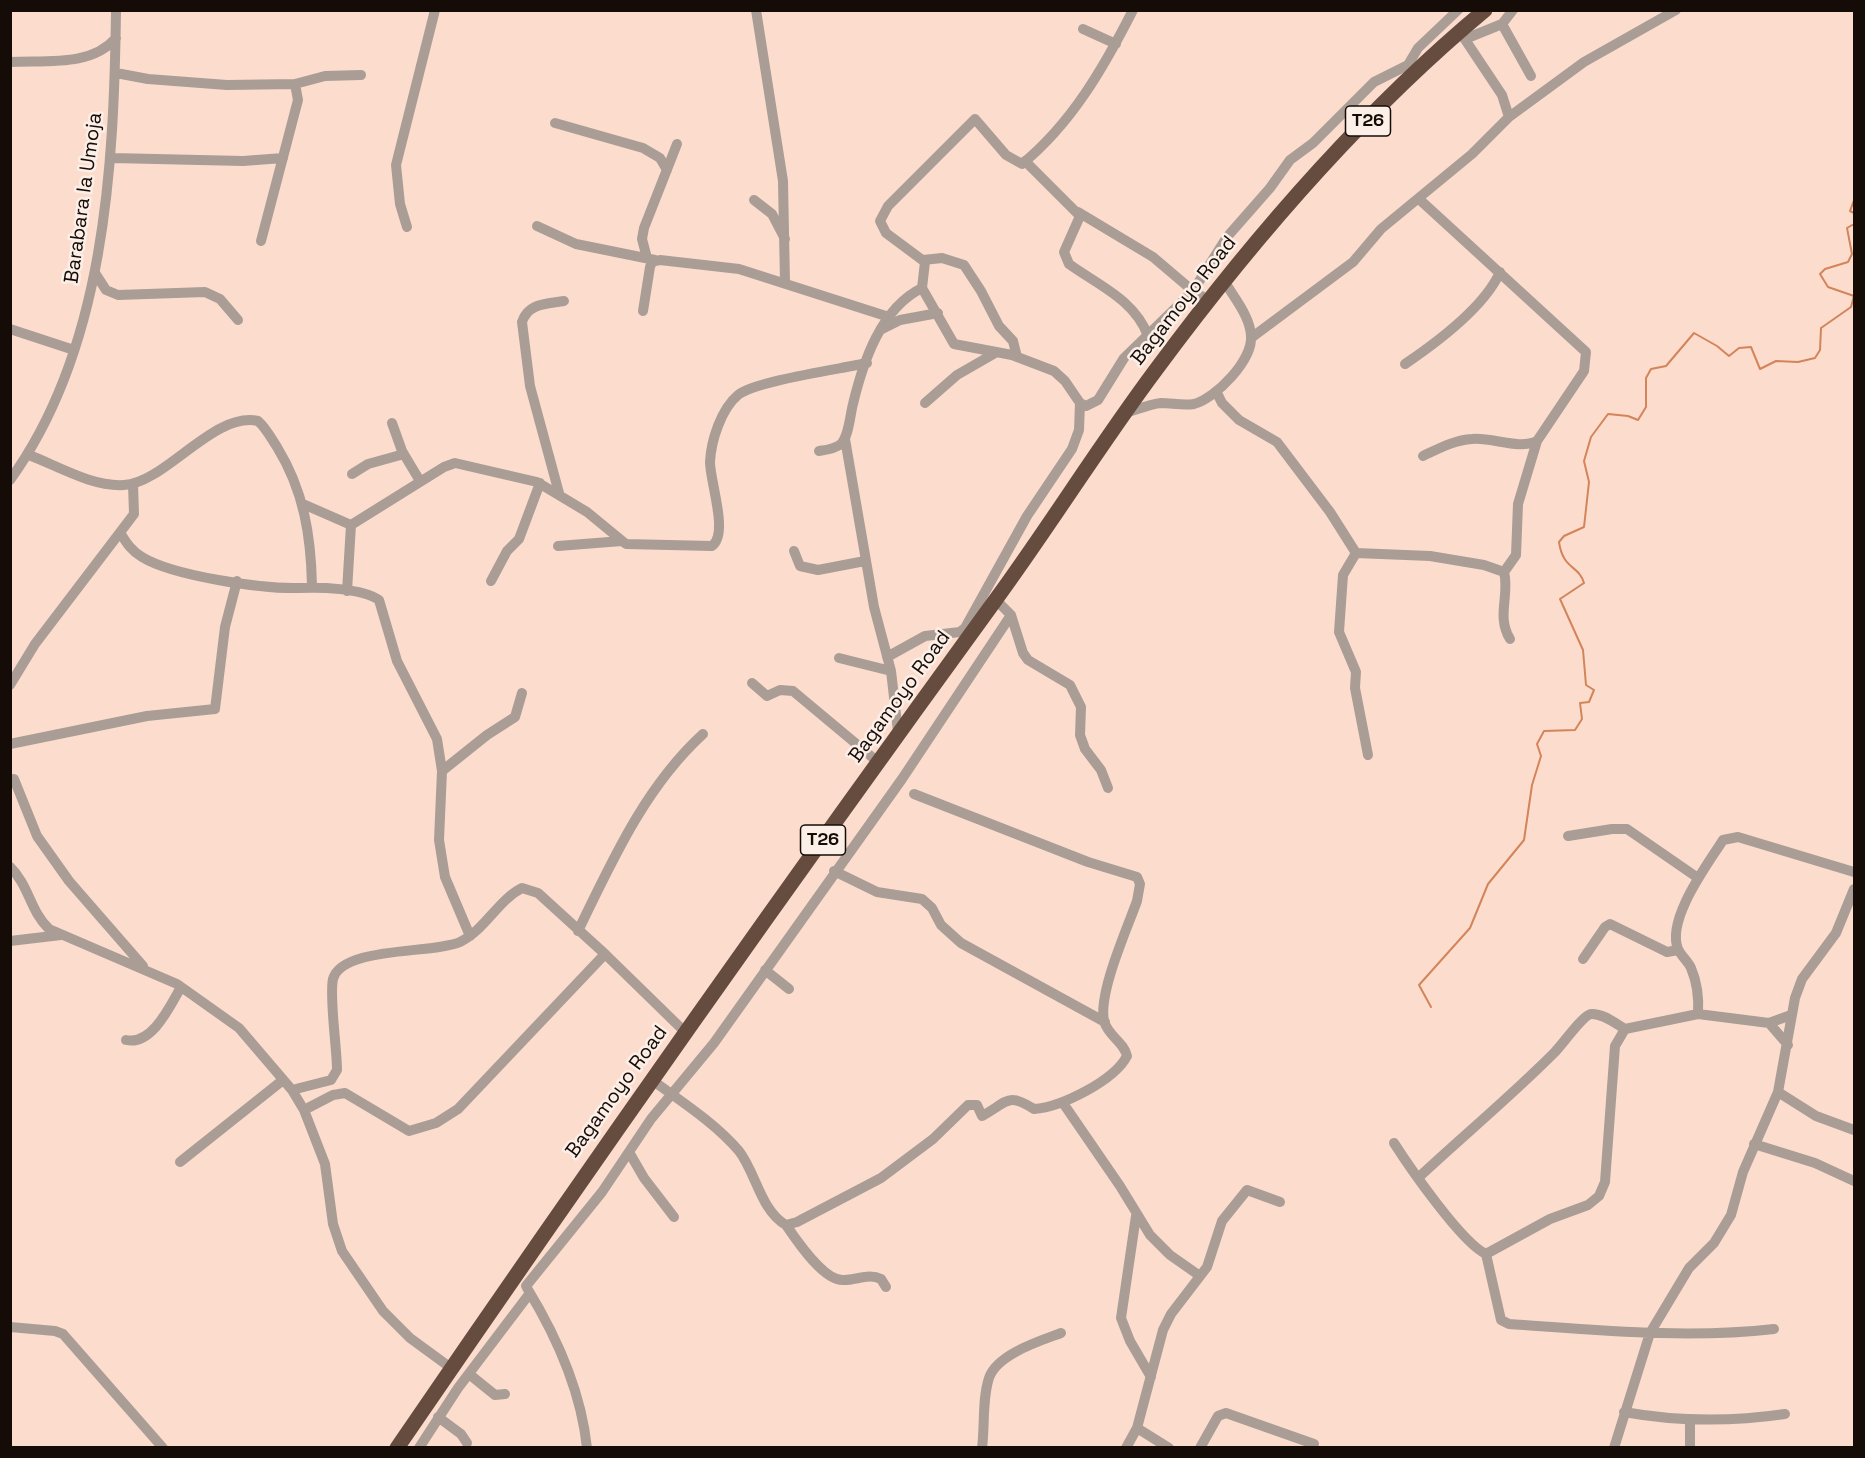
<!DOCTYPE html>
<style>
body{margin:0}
#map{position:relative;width:1865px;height:1458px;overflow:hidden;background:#fcddcd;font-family:"Space Grotesk",sans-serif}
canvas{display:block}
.frame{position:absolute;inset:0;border:12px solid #160c07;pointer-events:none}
</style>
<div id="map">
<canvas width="1865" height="1458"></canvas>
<div class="frame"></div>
</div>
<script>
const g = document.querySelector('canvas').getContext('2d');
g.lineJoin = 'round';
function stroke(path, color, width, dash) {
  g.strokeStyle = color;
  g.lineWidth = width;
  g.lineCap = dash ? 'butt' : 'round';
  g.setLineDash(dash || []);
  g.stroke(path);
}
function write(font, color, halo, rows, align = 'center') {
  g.font = font + ' "Space Grotesk",sans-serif';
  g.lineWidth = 5;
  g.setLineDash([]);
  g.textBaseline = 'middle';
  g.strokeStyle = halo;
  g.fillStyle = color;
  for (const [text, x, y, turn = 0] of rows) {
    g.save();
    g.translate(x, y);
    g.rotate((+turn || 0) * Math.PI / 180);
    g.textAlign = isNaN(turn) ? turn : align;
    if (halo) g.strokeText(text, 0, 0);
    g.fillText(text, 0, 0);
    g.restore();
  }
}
stroke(new Path2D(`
 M1854,200L1850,211L1854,213
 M1431,1007L1419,985L1470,928L1488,884L1524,840L1532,785L1541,756L1537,744L1544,731L1575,730L1582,719L1580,703L1589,702L1594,690L1586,685L1583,650L1560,599L1584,583C1579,565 1563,570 1559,542L1564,536L1584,527L1589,482L1584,461L1591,437L1608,414L1628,416L1638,420L1646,407V378L1651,369L1666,366L1694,333L1717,346L1729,356L1739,348L1751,347L1760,369L1776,361L1798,362L1815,358L1820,350L1821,328L1851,307L1854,296L1828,287L1820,274L1825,269L1848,262L1852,254L1847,228L1854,224V218`), '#d3845a', 2);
stroke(new Path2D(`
 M756,10L783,181L785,283
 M1133,10C1104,67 1072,123 1022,164L1006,155L975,119L888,206L880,221L886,233L925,262L922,288L954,344L1012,355L1054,371L1065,381L1080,403L1086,406L1098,400L1124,358L1193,291L1227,237L1270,188L1290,160L1313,143L1374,82L1408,65L1418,48L1458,10
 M1502,24L1531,76
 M1083,29L1116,44
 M1465,39L1502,24L1513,10
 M10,62C46,60 91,67 116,38
 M116,73L148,79L227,85L295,84L325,76L361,75
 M1509,117L1584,62L1676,10
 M555,123L643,148L660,158L667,170
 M112,158L243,161L283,158
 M1025,161L1080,216L1064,252L1069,264C1098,285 1135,300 1148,336
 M1419,199L1586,352L1584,371L1537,441C1518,450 1493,437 1472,439C1454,440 1438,449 1423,456
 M754,200L772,214L785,239
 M1078,212L1153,257L1193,291L1210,301
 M537,226L576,244L655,260
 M407,227L400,204L396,165L435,10
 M261,241L298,100L295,84
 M647,258L642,239L644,228L677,144
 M923,260L942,258L964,265L981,291L999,326L1013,341L1017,357
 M95,273L106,290L118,295L205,292L220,299L238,320
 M643,311L650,267L652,262L660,260L739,269L889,317
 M10,329L74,350
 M882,329L900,320L938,313
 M1251,338L1353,262L1381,229L1472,154L1509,117L1502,95L1460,32
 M1405,364C1436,343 1485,306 1500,272
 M1217,393L1222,403L1239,420L1277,442L1330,512L1356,553L1430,556L1484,565L1504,572C1510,595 1496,616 1510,639
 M925,403L957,375L997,352
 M1125,413C1136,410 1150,404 1161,403C1172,403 1183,406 1194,404C1216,398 1253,360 1251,336C1250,316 1234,298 1225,282
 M392,423L402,451L420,481
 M845,439L874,607L891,671L898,732
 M819,451C826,450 835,449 841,444C849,436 850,415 853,404C863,362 881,308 922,288
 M29,455C58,466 92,487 124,485C165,483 214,411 258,421C266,428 271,438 277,447C304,491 311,536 312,586
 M352,474L368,464L404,454
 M10,480C105,349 114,166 116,10
 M559,493L530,386L522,322C528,303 547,304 564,301
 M303,504L351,525
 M121,534C127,544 132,551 142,557C173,576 262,589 299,588C319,587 362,588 379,600L397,661L437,739L442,771L439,840L445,877L470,936
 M558,546L622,541
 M794,551L800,566L818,570L865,561
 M1356,553L1343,575L1339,632L1356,672L1355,688L1368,755
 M1504,572L1516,555L1518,504L1537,441
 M491,581L507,551L519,539L540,483
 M347,591L351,525L444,467L455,463L537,482L587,512L626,544L712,546C729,534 710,482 710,462C711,441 721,409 738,395C755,381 840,369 867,363
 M996,600L1011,615L1023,653L1028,660L1070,685L1081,707L1080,735L1085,749L1101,770L1108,788
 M887,657L925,636L960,632L965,628L1027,516L1072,449L1079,430L1080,403
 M839,658L891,671
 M752,683L767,696L780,690L793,691L878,762
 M10,685L35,644L134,514L133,484
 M10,744L147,716L215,709L225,627L237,581
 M442,771L487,735L515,717L522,693
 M14,779L37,836L69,881L143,966
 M1568,836L1612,829H1627L1698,878
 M10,867C29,885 30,911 49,929L177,984L239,1028L292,1090L304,1110L325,1164L333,1224L342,1251L383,1311L410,1338L451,1368
 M834,871L877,892L922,899L932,908L941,925L961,943L1105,1022
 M578,931C612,861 645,787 703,734
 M10,941L61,935
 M1583,959L1605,927L1610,924L1667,952L1678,950
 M765,970L789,989
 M1698,1014C1699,998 1697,982 1691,968C1688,961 1681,956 1678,949C1666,919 1708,864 1723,840L1738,837L1854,872
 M1769,1023L1788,1045
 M126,1040C152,1046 170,1006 181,987
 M652,1080C682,1102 715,1123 739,1151C756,1173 761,1211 786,1225L797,1222L881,1178L933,1139L968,1105H977L982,1116C1008,1102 1007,1092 1034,1109C1061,1107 1114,1081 1127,1056C1124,1042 1108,1036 1104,1021C1098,993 1127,929 1137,901L1140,884L1137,877L1088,862L914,794
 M292,1090L331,1080L337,1070C337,1048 329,996 333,979C342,946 433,954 460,942C485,930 498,900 522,888L538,893L605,954L686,1033
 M1778,1092L1816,1116L1854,1130
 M1063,1103L1120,1186L1150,1235L1170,1255L1200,1276
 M304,1110L333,1095L345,1093L409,1131L436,1123L458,1109L605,954
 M1394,1143C1410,1168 1462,1243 1486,1254L1550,1219L1588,1205L1599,1196L1605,1182L1615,1046L1625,1029L1698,1014L1769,1023L1791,1015
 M1754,1144L1815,1163L1854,1181
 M629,1152L644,1178L674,1217
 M180,1162L283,1080
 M1418,1178C1463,1136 1510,1097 1554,1053C1562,1045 1583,1015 1591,1014C1603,1013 1616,1024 1625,1029
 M1136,1216L1121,1318L1130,1341L1151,1377
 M786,1225C797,1241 824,1282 844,1280C857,1280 869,1273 881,1279L886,1287
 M1486,1254L1501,1320L1509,1324C1597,1330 1686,1339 1774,1329
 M526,1286L602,1192L651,1119L714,1043L902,779L1011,615
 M527,1288C557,1337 581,1390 587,1448
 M10,1327L55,1331L63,1334L163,1448
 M469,1374L495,1395L505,1394
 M1624,1412C1679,1422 1730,1422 1785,1414
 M438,1417L461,1434L467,1443
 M1137,1428L1169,1448
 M419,1448L458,1388L530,1293
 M982,1448C985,1426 982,1399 989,1378C997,1354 1040,1341 1061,1333
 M1126,1448L1137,1428L1163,1330L1171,1314L1207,1267L1222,1221L1247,1190L1280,1202
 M1200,1448L1218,1416L1226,1413L1314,1444
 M1614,1448L1650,1333L1689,1268L1714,1243L1731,1215L1743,1172L1778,1092L1795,998L1802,979L1836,933L1854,889
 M1690,1448V1421`), '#aa9d96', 10);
stroke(new Path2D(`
 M397,1448C592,1163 791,881 994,602C1049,527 1099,446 1155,371C1251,241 1360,114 1485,10`), '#664c3f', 15);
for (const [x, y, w] of [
 [1368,121,45],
 [823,840,45]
]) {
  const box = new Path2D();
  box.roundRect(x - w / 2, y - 15, w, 30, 4.5);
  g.fillStyle = '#fbefe8';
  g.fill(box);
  stroke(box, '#160c07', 1.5);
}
write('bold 18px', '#160c07', null, [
 ["T26",1368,121],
 ["T26",823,840]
]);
write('20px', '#160c07', '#fbefe8', [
 ["Barabara la Umoja",84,198,-82],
 ["Bagamoyo Road",1184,301,-52],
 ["Bagamoyo Road",900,697,-54],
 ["Bagamoyo Road",617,1092,-54]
]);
</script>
